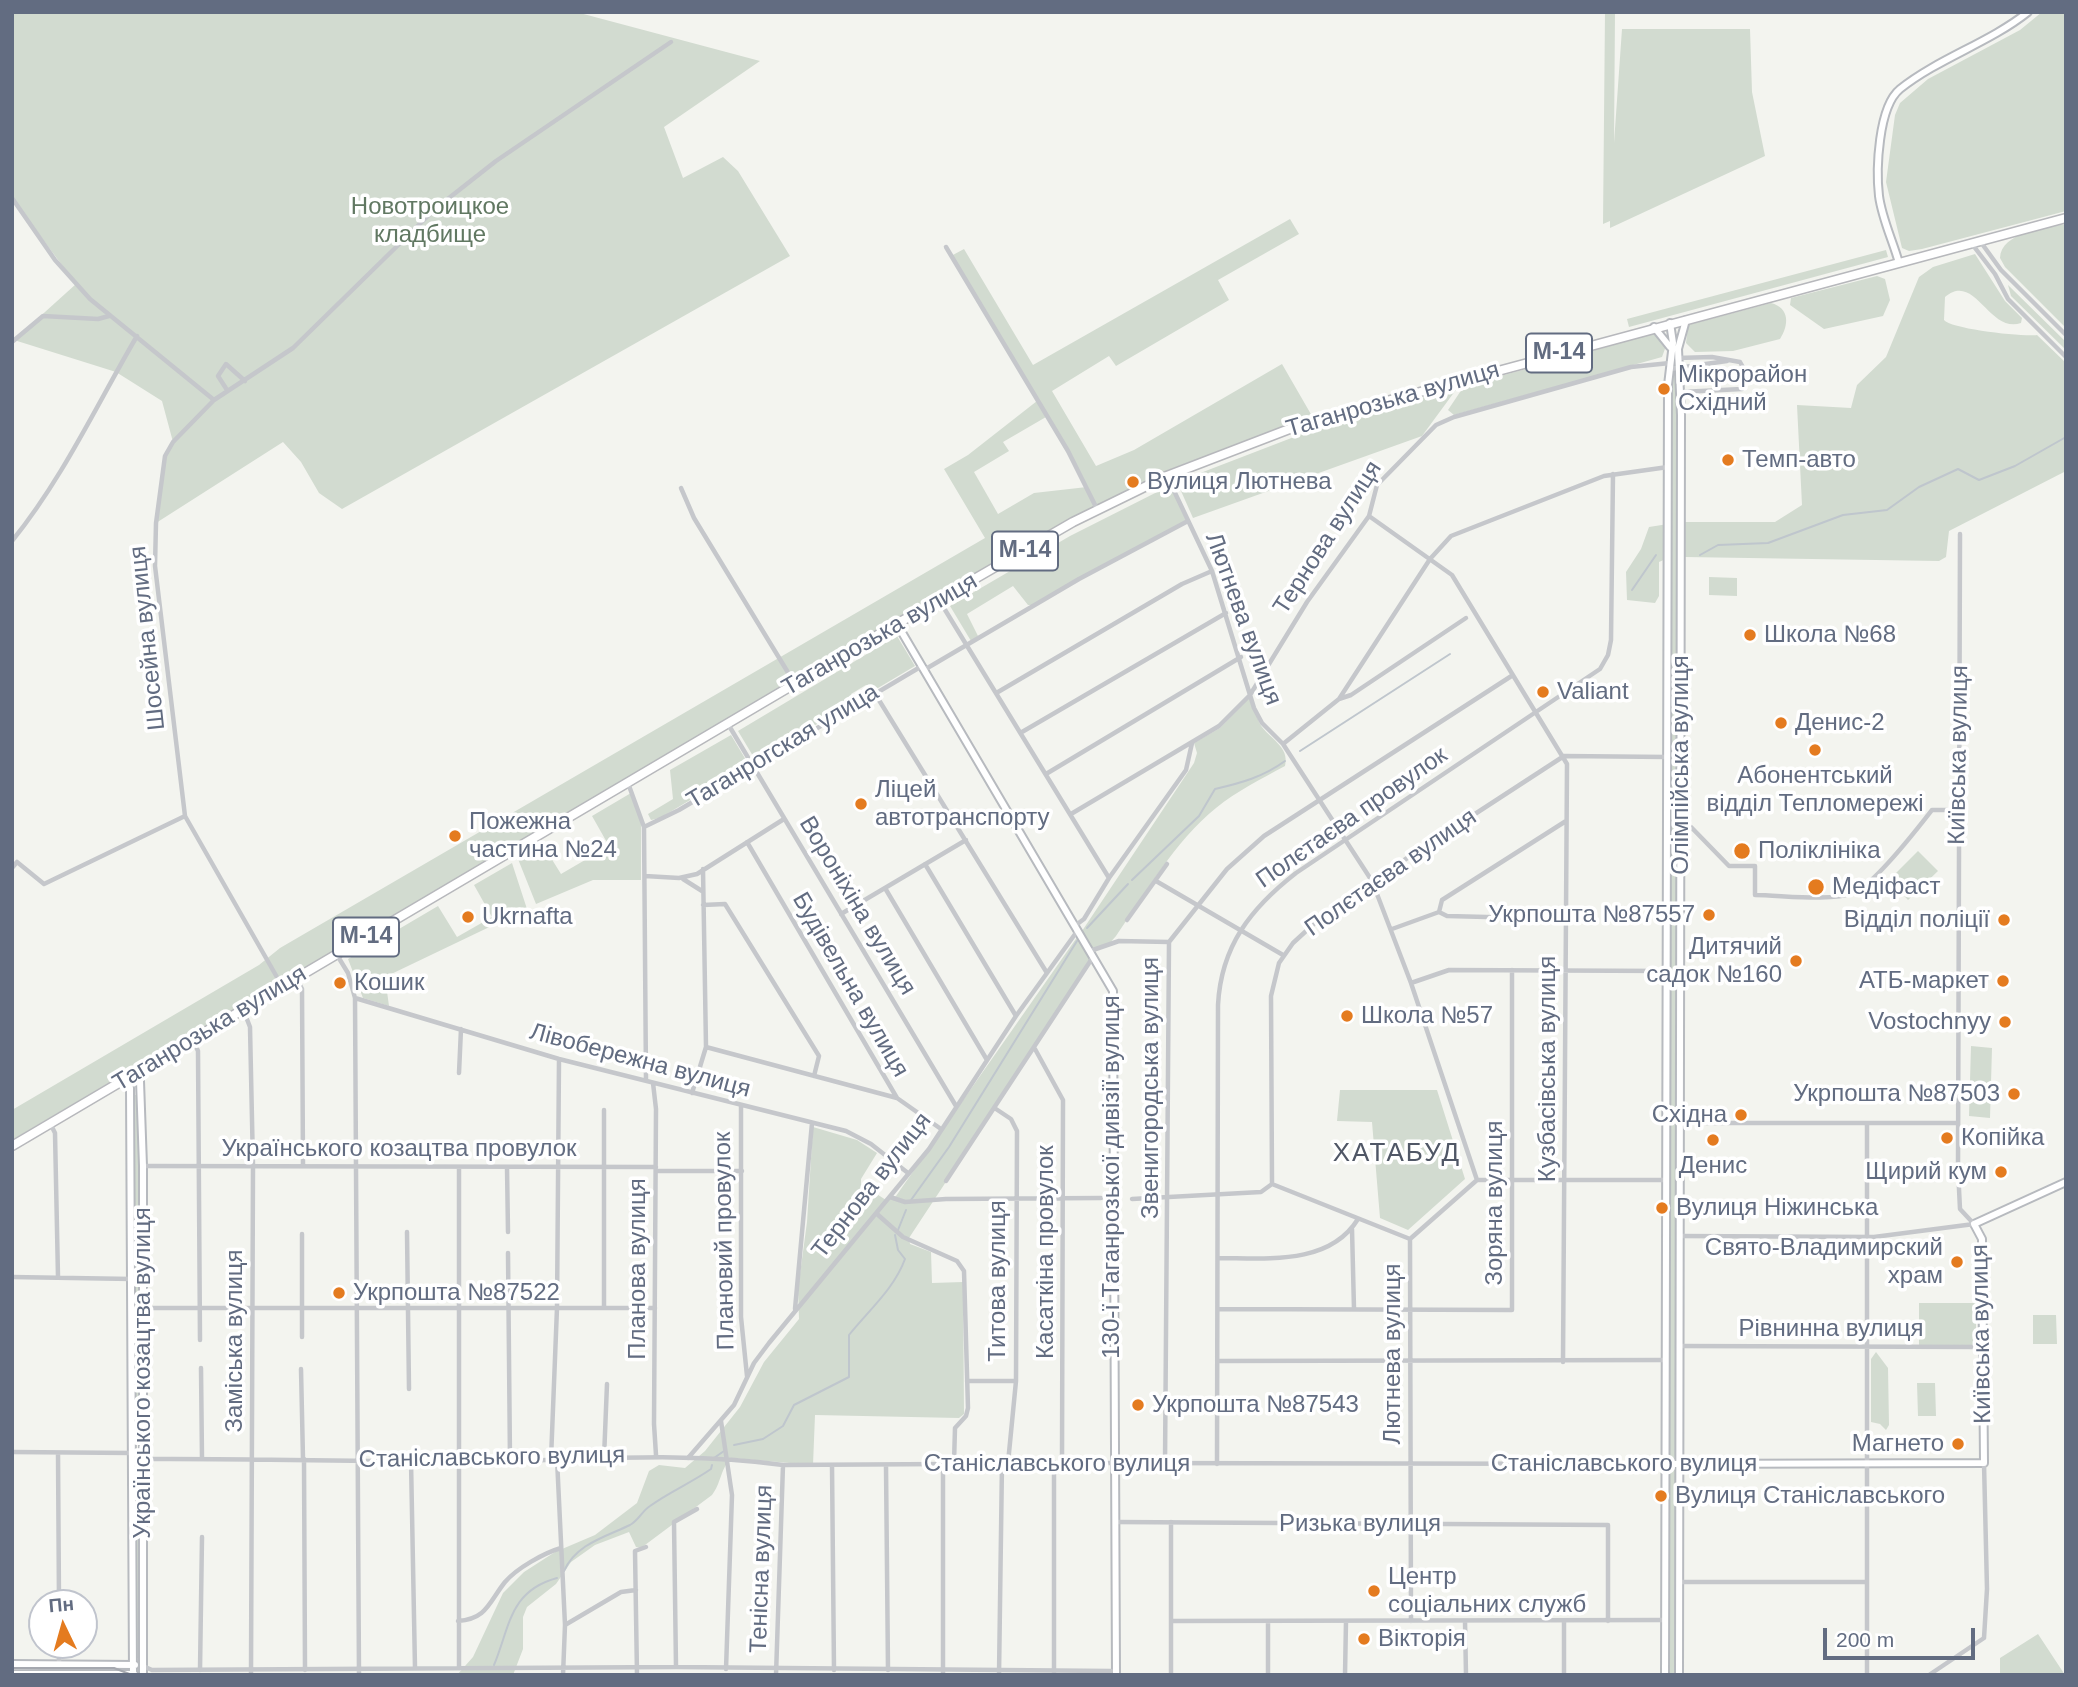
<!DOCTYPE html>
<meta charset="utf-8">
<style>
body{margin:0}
#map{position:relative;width:2078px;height:1687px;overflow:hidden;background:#f3f4ef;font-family:Helvetica,sans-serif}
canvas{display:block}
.frame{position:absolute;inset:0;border:14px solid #626c81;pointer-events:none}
.north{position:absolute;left:28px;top:1589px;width:70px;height:70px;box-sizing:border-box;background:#fff;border:2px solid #c0c4cd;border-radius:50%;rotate:355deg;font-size:19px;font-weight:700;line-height:28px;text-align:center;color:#626c81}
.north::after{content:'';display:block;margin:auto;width:24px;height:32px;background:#e47b1f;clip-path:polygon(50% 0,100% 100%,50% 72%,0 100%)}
.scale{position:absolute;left:1823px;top:1628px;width:152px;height:32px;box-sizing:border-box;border:4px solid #626c81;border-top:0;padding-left:9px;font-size:21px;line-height:24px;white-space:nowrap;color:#626c81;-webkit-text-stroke:5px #fff;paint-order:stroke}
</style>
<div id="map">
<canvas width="2078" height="1687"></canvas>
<div class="frame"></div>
<div class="north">Пн</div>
<div class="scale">200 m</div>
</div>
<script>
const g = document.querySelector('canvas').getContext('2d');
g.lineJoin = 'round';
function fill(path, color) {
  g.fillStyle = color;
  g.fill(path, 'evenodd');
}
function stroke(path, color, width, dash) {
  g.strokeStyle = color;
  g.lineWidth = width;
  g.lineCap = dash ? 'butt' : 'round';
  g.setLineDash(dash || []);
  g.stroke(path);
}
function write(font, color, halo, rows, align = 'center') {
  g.font = font + ' Helvetica,sans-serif';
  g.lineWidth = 7;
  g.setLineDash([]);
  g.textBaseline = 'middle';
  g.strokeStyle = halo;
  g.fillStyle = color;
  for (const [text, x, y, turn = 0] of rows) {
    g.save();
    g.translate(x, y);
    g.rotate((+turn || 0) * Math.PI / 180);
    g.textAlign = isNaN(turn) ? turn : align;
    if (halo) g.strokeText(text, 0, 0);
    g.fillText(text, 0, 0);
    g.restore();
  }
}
fill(new Path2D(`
 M12,12H576L760,61L664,127L683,178L723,157L738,171L790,256L342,509L319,493L301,462L283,442L156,523L165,456L173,442L162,401L116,372L14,340L76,284L12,198Z
 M1605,12H1615L1614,143L1622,29H1750L1752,92L1765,156L1610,228V221L1603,224Z
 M2042,12H2066V211L1922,249L1909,251L1902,248L1886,182L1895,115L1900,103L1928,79L2020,30Z
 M1290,219L1299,234L1218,280L1229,300L1116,366L1109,356L1052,391L1096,466L1134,450L1282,364L1312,416L1168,470L1063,523L12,1140V1110L259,965L280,948L985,538L944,469L968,455L1037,401L951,256L964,249L1033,365ZM1046,417L1087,487L1034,493L998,514L974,472L1009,451L1003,442Z
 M2066,224V328L2005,267L2000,258C2001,232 2046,228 2066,224Z
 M1886,250L1888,257L1629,327L1627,319Z
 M1975,254L2005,301L2022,318L2021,323C1989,334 1975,271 1945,297L1944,320C1951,329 2023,337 2037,335L2066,363V471L1949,531L1946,557L1939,561L1685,557V522H1775L1802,505L1797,405L1851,408L1857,385L1886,357L1919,277L1933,267Z
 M1877,276L1885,279L1890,300L1883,316L1824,329L1790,305L1791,298Z
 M2008,285L2066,342V350L2011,296Z
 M1771,303C1790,308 1789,325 1780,339L1733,351L1695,352L1686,343L1688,325Z
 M1657,333L1666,346L1662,357L1454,415L1448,410L1464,386Z
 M1680,367L1679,1675H1665L1668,558L1659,562V596L1655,603L1627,600L1626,572L1641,549L1649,527L1668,524L1669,369Z
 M1458,387L1422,436L1193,518L1177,482L1307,432Z
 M1171,485L1187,521L1034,605H1028L1013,586L967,614L978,636L971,641L950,606L1070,536Z
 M1709,577L1737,578V596L1709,595Z
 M897,636L915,666L878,688L866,685L851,694L855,701L756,761L738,731Z
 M1251,696C1254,705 1256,716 1260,724C1269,739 1290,746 1285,766C1261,779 1237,791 1216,808C1174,842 1146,893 1116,936L1109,944L1093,950L1082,931L1194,763L1197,753L1194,743L1220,728Z
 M731,735L749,765L660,818L651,820L648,814L673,799L670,770Z
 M631,793L641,819V880H593L536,904L518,859L543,845L561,874L609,846L592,816Z
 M1918,851L1938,871L1908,900L1889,880Z
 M512,863L527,909L385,977L389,1006L363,998L348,959L438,906L457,937L492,917L474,885Z
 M1080,933L1094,957L909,1238L910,1244L931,1252L932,1283L963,1282L964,1414L959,1418L815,1415L813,1465L732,1458C721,1466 721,1484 712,1495L641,1548L636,1547L629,1532L595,1545L571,1562L556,1584L527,1607L523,1617V1649L513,1675H457L473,1657L503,1593L524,1572L555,1552L595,1535L637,1503L649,1471L659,1465L685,1468L705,1451L740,1407L764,1362L799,1319L798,1289L807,1222L813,1127L857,1140L877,1153L861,1179V1184L886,1200L896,1196Z
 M1971,1046L1992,1048L1990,1118L1969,1116Z
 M1340,1090H1437L1465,1179L1408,1230L1380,1218L1372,1122L1337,1121Z
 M134,1095H140L141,1445H135Z
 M1919,1303H1976V1346H1919Z
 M2033,1315H2056L2057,1344H2033Z
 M1876,1352L1888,1368L1889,1425L1886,1430L1880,1424L1871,1422V1359Z
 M1917,1383H1935L1936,1416H1918Z
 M134,1476H141L142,1658H135Z
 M2038,1634L2065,1675H2000V1658Z`), '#d2dbd0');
stroke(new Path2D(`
 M1700,555L1718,545L1768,543L1843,515L1887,510L1919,487L1958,469L1979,480L2015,466L2066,437
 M1632,590L1656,555
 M1300,751L1450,654
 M1132,880L1199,816L1215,789C1241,783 1263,777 1285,761
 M1087,928L1128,884
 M911,1200L949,1147L1077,941
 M898,1230L906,1210
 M734,1445L763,1439L783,1426L794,1405L849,1377V1335C869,1310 894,1289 905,1259L898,1250L895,1235
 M714,1458L724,1451
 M564,1571C576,1544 605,1537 630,1525C639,1520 642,1511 650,1506C669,1492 691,1483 711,1469L712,1465
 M494,1665C510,1627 509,1591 557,1578`), '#bfc6cd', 2);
const secondary = new Path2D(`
 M1899,263C1893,241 1882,219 1879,196C1876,170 1878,107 1900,89C1939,58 1989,43 2028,12
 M1654,327L1670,347
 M897,624L1113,991L1116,1675
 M136,1073L140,1081L143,1166V1675
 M125,1080L130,1088L133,1675
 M1666,1464L1984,1463L1982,1239L1974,1224L2066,1182
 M12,1664L135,1665
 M12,1674H134
 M1665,1675L1668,385L1673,343L1670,323
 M1679,1675L1681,415L1678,349L1686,320`);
const highway = new Path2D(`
 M12,1146L869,640L1073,522L1167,476L1305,423L2066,218`);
stroke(secondary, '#b7babf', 10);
stroke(highway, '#b7b8bc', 11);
stroke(new Path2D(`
 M12,198L55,260L90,299L214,400
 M1980,241L2001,270L2066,335
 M1972,244L1995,274L2008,299L2066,357
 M946,247L1068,451L1097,509
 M12,342L43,316L98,319L109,316
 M1677,358L1712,357L1740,362L1749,378L1742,389L1681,392
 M1670,369L1727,361
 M227,390L218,376L226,364L245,381
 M1167,476L1212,571L1254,708L1262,723L1283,744L1372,881L1411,983L1477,1180
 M681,488L694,518L795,684
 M1369,516L1452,575L1567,764L1563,1362
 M1960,534L1958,1169L1960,1209L1974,1224
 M12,541C63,478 96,406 137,336
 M939,600L1109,878
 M924,670L1079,579L1188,521
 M874,692L1047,973
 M998,692L1182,584L1212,571
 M1339,699L1430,559L1451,536L1604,476L1668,467
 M728,724L956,1106
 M1022,732L1226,613
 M1283,744L1339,699L1351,695L1466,618
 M1046,774L1241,657
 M628,783L644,827L646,1080
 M1071,814L1219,726L1250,695L1307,602L1369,516L1377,485L1436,425L1454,417L1631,367L1670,363
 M1681,826L1691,827L1729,866H1755V895C1781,895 1830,902 1853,893C1873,886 1918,828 1932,810H1958
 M644,827L679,810L922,666
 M747,842L897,1098L941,1129
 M925,864L1016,1016
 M12,868L17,862L44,884L185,816
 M645,876L679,878L697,874L784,819
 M683,879L702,891
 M1156,881L1283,955
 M885,888L987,1060
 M703,905L725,904L819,1056L814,1076
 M1439,912L1442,900L1566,821
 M1439,912L1447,916L1566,919
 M841,914L966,840
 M1127,920L1167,864
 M1076,925L1084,919L1109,878L1186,770L1192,743
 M1392,929L1439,912
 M1090,951L1119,941L1169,942
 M337,955L348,973L355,998L359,1675
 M297,979L302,989L303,1166
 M1411,983L1449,970L1667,971
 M282,986L185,816L155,566L156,523L165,456L173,442L214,400L293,348L435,209L496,161L671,42
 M355,998L559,1059L846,1131L871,1144L908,1173
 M243,1009L250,1027L253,1166L251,1675
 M193,1040L198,1051L200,1340
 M706,1047L897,1098
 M1035,1049L1063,1100L1062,1462
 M459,1073L461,1029
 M653,1083L656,1109L654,1424L656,1455
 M692,1093L706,1047L703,869
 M741,1105V1317L747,1376
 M996,1109L1011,1119L1017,1131L1016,1381L1008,1463
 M604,1110V1308
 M50,1123L55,1133L58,1277
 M1680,1123H1958
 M143,1166L656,1167
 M507,1167L508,1232
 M656,1171H742
 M1477,1180H1666
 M946,1181L1093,957
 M1272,1184L1271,996L1279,963L1293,943L1317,921L1372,881L1564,756L1667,757
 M1272,1184L1410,1239
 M890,1197L905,1202L946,1199L1101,1198
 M1132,1199L1261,1192L1272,1184
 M877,1214L903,1237L957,1261L964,1271L968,1408L966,1416L955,1428L954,1463
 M1352,1229L1354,1309
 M407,1232L409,1389
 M302,1234V1337
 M1680,1236L1874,1237L1974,1224
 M508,1253L510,1461
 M1218,1258C1265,1258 1329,1266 1358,1219
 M12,1277L132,1279
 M143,1308H655
 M795,1309L812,1123
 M1218,1309L1512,1310V970
 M1679,1346L1983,1347
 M1218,1361L1666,1360
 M201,1368L202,1459
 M301,1369L303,1459
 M967,1381H1016
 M721,1421L732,1495L726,1669
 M12,1452L132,1453
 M58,1453L59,1603
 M604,1458L607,1384
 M688,1458L734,1405L754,1363L769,1343L929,1149L1016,1016L1078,930
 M143,1459C265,1458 387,1463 508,1461C600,1459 692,1452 783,1465L1113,1463
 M304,1459L305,1670
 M551,1459L557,1308L559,1059
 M557,1459L565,1625L563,1675
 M411,1461L415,1668
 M1115,1463L1666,1464
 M1165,1464L1169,942L1227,869L1264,836L1513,675
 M1217,1464L1218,1005C1221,946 1251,908 1296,873L1600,669L1608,655L1611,640L1613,474
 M832,1465L834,1670
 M886,1466L888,1670
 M1116,1522L1608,1525V1621
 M1680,1582H1867
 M458,1621C487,1619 489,1602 505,1582C517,1568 544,1553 561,1548
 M1171,1621L1665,1620
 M1411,1621L1410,1239L1477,1180
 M1465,1621L1466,1675
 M565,1625L621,1592L636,1590
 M59,1645V1664
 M143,1666L152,1670L676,1667L1111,1671
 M676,1667L674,1522L697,1509
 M459,1668V1167
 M200,1670L202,1537
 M637,1675L635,1551L646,1547
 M776,1675L783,1465
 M943,1675V1464
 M999,1675L1002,1463
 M1054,1675V1462
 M1171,1675V1522
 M1268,1675V1621
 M1345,1675L1346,1621
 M1564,1675V1621
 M1867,1675V1124
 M1929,1675L1984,1638L1987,1589L1984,1463`), '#c5c7cb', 4.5);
stroke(secondary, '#fff', 6);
stroke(highway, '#fff', 8);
stroke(new Path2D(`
 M12,1668H114L132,1675`), '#a5a8af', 2);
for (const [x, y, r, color] of [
 [1664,389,7,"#e47b1f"],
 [1728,460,7,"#e47b1f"],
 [1133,482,7,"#e47b1f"],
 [1750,635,7,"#e47b1f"],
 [1543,692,7,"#e47b1f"],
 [1781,723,7,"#e47b1f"],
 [1815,750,7,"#e47b1f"],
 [861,804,7,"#e47b1f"],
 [455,836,7,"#e47b1f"],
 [1742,851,9,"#e47b1f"],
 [1816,887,9,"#e47b1f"],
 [1709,915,7,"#e47b1f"],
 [468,917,7,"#e47b1f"],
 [2004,920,7,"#e47b1f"],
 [1796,961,7,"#e47b1f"],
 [2003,981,7,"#e47b1f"],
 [340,983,7,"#e47b1f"],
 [1347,1016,7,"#e47b1f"],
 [2005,1022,7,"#e47b1f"],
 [2014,1094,7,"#e47b1f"],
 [1741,1115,7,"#e47b1f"],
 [1947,1138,7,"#e47b1f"],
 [1713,1140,7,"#e47b1f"],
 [2001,1172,7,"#e47b1f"],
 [1662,1208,7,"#e47b1f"],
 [1957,1262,7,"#e47b1f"],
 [339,1293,7,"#e47b1f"],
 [1138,1405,7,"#e47b1f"],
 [1958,1444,7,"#e47b1f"],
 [1661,1496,7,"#e47b1f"],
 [1374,1591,7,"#e47b1f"],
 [1364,1639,7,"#e47b1f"]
]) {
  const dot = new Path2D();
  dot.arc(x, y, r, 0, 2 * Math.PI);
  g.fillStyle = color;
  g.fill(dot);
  stroke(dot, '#fff', 2.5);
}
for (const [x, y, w] of [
 [1559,353,66],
 [1025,551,66],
 [366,937,66]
]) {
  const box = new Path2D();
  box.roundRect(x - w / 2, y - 19.5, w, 39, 5);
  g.fillStyle = '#fff';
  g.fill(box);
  stroke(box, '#626c81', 2);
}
write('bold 23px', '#626c81', null, [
 ["М-14",1559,353],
 ["М-14",1025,551],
 ["М-14",366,937]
]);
write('24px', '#617862', '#fff', [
 ["Новотроицкое",430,207],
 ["кладбище",430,235]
]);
write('24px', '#626c81', '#fff', [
 ["Мікрорайон",1678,375],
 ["Східний",1678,403],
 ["Темп-авто",1742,460],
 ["Вулиця Лютнева",1147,482],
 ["Школа №68",1764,635],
 ["Valiant",1557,692],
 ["Денис-2",1795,723],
 ["Абонентський",1815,776,"center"],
 ["відділ Тепломережі",1815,804,"center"],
 ["Ліцей",875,790],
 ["автотранспорту",875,818],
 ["Пожежна",469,822],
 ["частина №24",469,850],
 ["Поліклініка",1758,851],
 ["Медіфаст",1832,887],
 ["Укрпошта №87557",1695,915,"right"],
 ["Ukrnafta",482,917],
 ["Відділ поліції",1990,920,"right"],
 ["Дитячий",1782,947,"right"],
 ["садок №160",1782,975,"right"],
 ["АТБ-маркет",1989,981,"right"],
 ["Кошик",354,983],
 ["Школа №57",1361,1016],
 ["Vostochnyy",1991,1022,"right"],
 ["Укрпошта №87503",2000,1094,"right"],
 ["Східна",1727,1115,"right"],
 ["Копійка",1961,1138],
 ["Денис",1713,1166,"center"],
 ["Щирий кум",1987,1172,"right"],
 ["Вулиця Ніжинська",1676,1208],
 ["Свято-Владимирский",1943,1248,"right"],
 ["храм",1943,1276,"right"],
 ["Укрпошта №87522",353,1293],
 ["Укрпошта №87543",1152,1405],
 ["Магнето",1944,1444,"right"],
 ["Вулиця Станіславського",1675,1496],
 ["Центр",1388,1577],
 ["соціальних служб",1388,1605],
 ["Вікторія",1378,1639]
], 'left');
write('24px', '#626c81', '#fff', [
 ["Таганрозька вулиця",1393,400,-16],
 ["Тернова вулиця",1328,538,-57],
 ["Лютнева вулиця",1243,619,70],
 ["Таганрозька вулиця",880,635,-30],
 ["Шосейна вулиця",148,638,-96],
 ["Таганрогская улица",783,747,-31],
 ["Київська вулиця",1959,755,-89],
 ["Олімпійська вулиця",1681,765,-90],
 ["Полєтаєва провулок",1352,818,-35],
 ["Полєтаєва вулиця",1391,873,-35],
 ["Вороніхіна вулиця",857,906,59],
 ["Будівельна вулиця",850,985,60],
 ["Таганрозька вулиця",210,1029,-31],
 ["Лівобережна вулиця",640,1061,15],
 ["Кузбасівська вулиця",1548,1069,-90],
 ["Звенигородська вулиця",1151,1088,-90],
 ["Українського козацтва провулок",399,1149],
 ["130-ї Таганрозької дивізії вулиця",1112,1177,-90],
 ["Тернова вулиця",872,1186,-52],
 ["Зоряна вулиця",1495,1203,-90],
 ["Плановий провулок",725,1241,-91],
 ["Касаткіна провулок",1046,1252,-90],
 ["Планова вулиця",638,1269,-90],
 ["Титова вулиця",998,1281,-90],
 ["Рівнинна вулиця",1831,1329],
 ["Київська вулиця",1982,1334,-91],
 ["Заміська вулиця",235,1341,-90],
 ["Лютнева вулиця",1393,1354,-90],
 ["Українського козацтва вулиця",143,1373,-90],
 ["Станіславського вулиця",492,1458,-1],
 ["Станіславського вулиця",1057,1464],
 ["Станіславського вулиця",1624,1464],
 ["Ризька вулиця",1360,1524],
 ["Тенісна вулиця",762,1569,-88]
]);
g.letterSpacing = '2px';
write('26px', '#505766', '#fff', [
 ["ХАТАБУД",1397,1154]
]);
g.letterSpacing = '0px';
</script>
